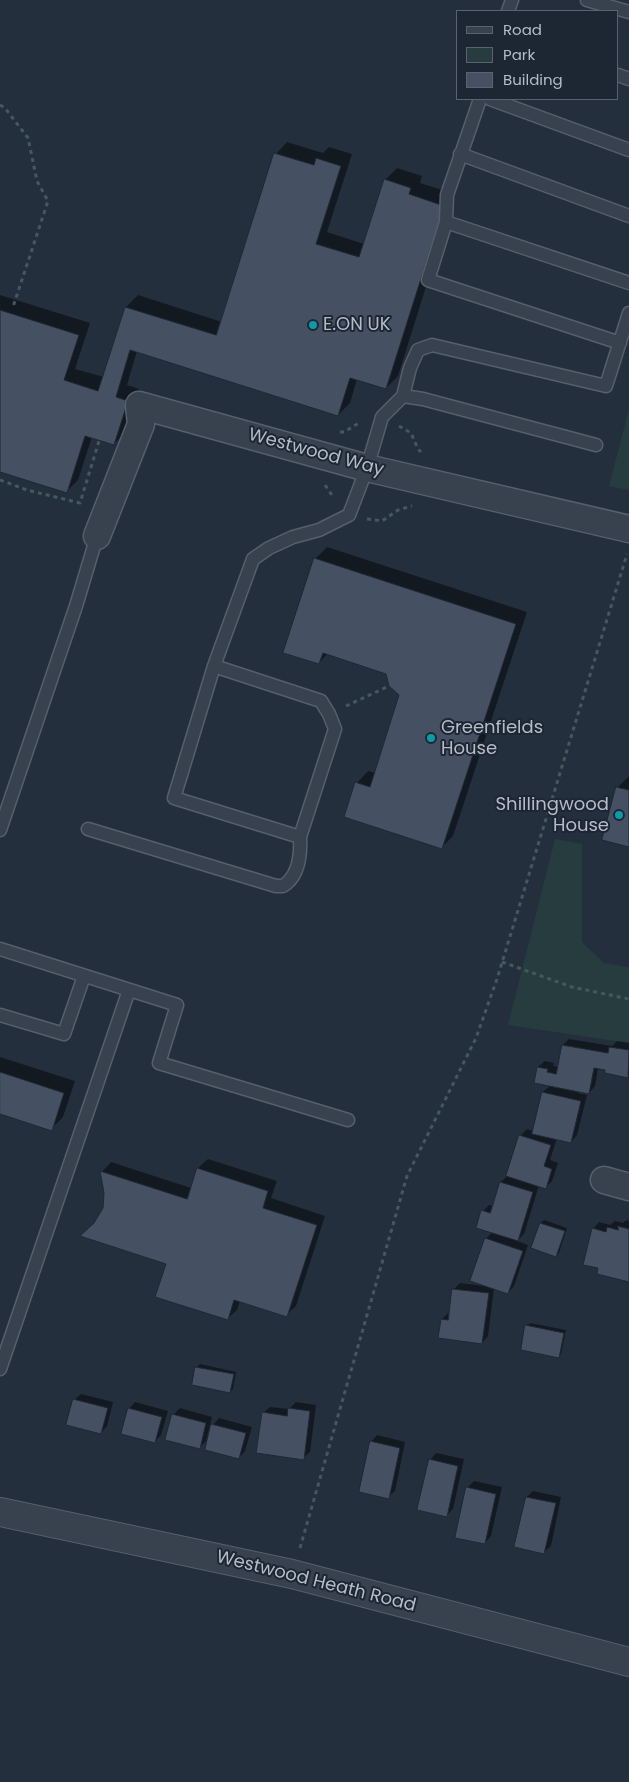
<!DOCTYPE html>
<style>
body{margin:0}
#map{position:relative;width:629px;height:1782px;overflow:hidden;background:#242f3e;font-family:Poppins,sans-serif}
canvas{display:block}
.legend{position:absolute;left:456px;top:10px;width:162px;height:90px;box-sizing:border-box;background:#1d2633;border:1px solid #59626f;margin:0;padding:6px 9px;list-style:none;font-size:15px;color:#b4bcc9}
.legend li{display:flex;align-items:center;gap:10px;height:25px}
.legend b{width:25px;border:1px solid #59626f}
</style>
<div id="map">
<canvas width="629" height="1782"></canvas>
<ul class="legend">
<li><b style="height:6px;background:#38414e"></b>Road</li>
<li><b style="height:14px;background:#263c3f"></b>Park</li>
<li><b style="height:14px;background:#455162"></b>Building</li>
</ul>
</div>
<script>
const g = document.querySelector('canvas').getContext('2d');
g.lineJoin = 'round';
function fill(path, color) {
  g.fillStyle = color;
  g.fill(path, 'evenodd');
}
function stroke(path, color, width, dash) {
  g.strokeStyle = color;
  g.lineWidth = width;
  g.lineCap = dash ? 'butt' : 'round';
  g.setLineDash(dash || []);
  g.stroke(path);
}
function write(font, color, halo, rows, align = 'center') {
  g.font = font + ' Poppins,sans-serif';
  g.lineWidth = 4;
  g.setLineDash([]);
  g.textBaseline = 'middle';
  g.strokeStyle = halo;
  g.fillStyle = color;
  for (const [text, x, y, turn = 0] of rows) {
    g.save();
    g.translate(x, y);
    g.rotate((+turn || 0) * Math.PI / 180);
    g.textAlign = isNaN(turn) ? turn : align;
    if (halo) g.strokeText(text, 0, 0);
    g.fillText(text, 0, 0);
    g.restore();
  }
}
fill(new Path2D(`
 M629,409V490L609,486Z
 M555,839L582,844V942L604,963L629,967V1043L508,1025Z`), '#263c3f');
fill(new Path2D(`
 M287,142L323,153L329,147L352,154L327,232L364,244L385,180L397,168L422,176L420,183L455,194L398,376L386,388L357,379L350,403L338,415L137,351L127,385L139,389L126,432L114,444L92,437L78,480L66,492L0,471V295L90,323L75,369L104,377L126,307L138,295L222,322L276,154Z
 M327,547L527,612L453,836L441,848L357,783L368,771L375,773L400,694L387,673L328,653L319,663L315,559Z
 M629,776V846L617,788Z
 M569,1039L612,1046L617,1041L629,1043V1075L627,1076L598,1068L595,1086L589,1093L578,1091V1093L587,1095L577,1135L571,1142L557,1138L550,1160L558,1163L552,1181L546,1187L539,1185L524,1234L517,1241L528,1245L514,1286L508,1293L494,1288L488,1336L482,1343L442,1319L448,1313H450L453,1290L460,1283L484,1286L486,1239L492,1232L483,1211L489,1205L494,1206L501,1182L508,1175L520,1136L527,1129L534,1131L543,1092L552,1084L538,1067L545,1061L554,1063L553,1066L559,1067L563,1045Z
 M0,1057L75,1081L63,1117L51,1129L0,1113Z
 M208,1159L277,1181L271,1198L325,1216L296,1306L286,1315L240,1301L237,1310L227,1319L167,1263L96,1222L104,1208L106,1193L102,1172L111,1162L191,1188L198,1168Z
 M544,1220L567,1228L559,1253L556,1256L541,1223Z
 M626,1220L629,1221V1280L600,1268L593,1229L599,1222L610,1225L615,1221L623,1223Z
 M530,1323L566,1330L561,1354L558,1357L527,1326Z
 M200,1364L236,1372L233,1389L230,1392L193,1384L197,1367Z
 M81,1394L113,1402L107,1426L101,1433L74,1400Z
 M135,1402L168,1411L161,1435L155,1441L129,1409Z
 M296,1402L316,1405L310,1452L303,1458L263,1413L270,1407L289,1409Z
 M180,1408L212,1417L206,1441L199,1448L173,1415Z
 M219,1418L252,1427L245,1451L239,1458L213,1425Z
 M377,1435L405,1442L395,1491L388,1497L371,1442Z
 M436,1453L464,1459L453,1509L447,1515L430,1460Z
 M474,1481L502,1487L491,1536L485,1543L467,1488Z
 M533,1491L561,1497L551,1546L544,1552L527,1497Z`), '#0007');
const building = new Path2D(`
 M274,153L314,165L316,158L341,166L316,244L359,257L384,179L411,188L409,194L444,206L386,389L350,378L338,416L130,350L116,397L128,401L114,445L85,436L67,493L0,472V310L79,335L64,380L98,391L125,307L216,335Z
 M314,558L516,624L442,849L344,817L355,782L370,787L399,695L389,686L386,674L323,653L319,664L283,653Z
 M616,787L629,790V847L602,840Z
 M562,1045L608,1053L609,1047L629,1050L628,1078L605,1073V1070L594,1068L589,1094L534,1083L537,1067L548,1069L547,1072L556,1074Z
 M0,1072L64,1093L52,1131L0,1114Z
 M542,1092L581,1101L571,1143L532,1134Z
 M519,1135L551,1145L544,1166L552,1169L546,1189L506,1176Z
 M197,1168L268,1191L263,1208L317,1225L287,1317L234,1300L228,1320L155,1297L166,1264L80,1236L94,1223L103,1208L104,1193L100,1171L187,1199Z
 M500,1182L533,1192L518,1241L476,1228L481,1210L490,1213Z
 M540,1223L565,1231L556,1257L531,1248Z
 M618,1226L629,1229V1282L597,1274L598,1268L583,1265L592,1228L606,1232L607,1227L618,1230Z
 M485,1238L523,1251L508,1294L470,1281Z
 M452,1289L489,1293L482,1344L438,1338L441,1319L448,1320Z
 M525,1325L564,1333L559,1358L521,1350Z
 M195,1367L234,1374L230,1393L192,1385Z
 M73,1399L108,1408L101,1434L66,1425Z
 M128,1408L162,1417L155,1443L121,1434Z
 M288,1408L310,1411L304,1460L256,1453L262,1412L287,1416Z
 M172,1414L206,1423L200,1449L165,1440Z
 M211,1424L246,1433L239,1459L205,1450Z
 M370,1441L400,1448L389,1499L359,1492Z
 M429,1459L458,1466L447,1517L417,1510Z
 M466,1487L496,1494L485,1544L455,1538Z
 M526,1497L556,1503L544,1554L514,1547Z`);
fill(building, '#455162');
stroke(building, '#1f2835', 1);
const service = new Path2D(`
 M587,0L629,12
 M508,11L512,0
 M618,75L629,79
 M490,99L629,150
 M460,154L629,216
 M446,222L447,195L480,99
 M620,343L428,280L446,222L629,283
 M403,396L423,399L596,445
 M214,666L321,701L329,714L335,729L300,837L174,798L214,666L253,559L269,548L293,537L319,530L349,515L367,468L382,417L403,396L410,368L418,350L432,345L606,386L629,313
 M88,829L276,886H283C299,876 301,855 300,837
 M0,830L76,606L97,536
 M0,949L177,1005L159,1063L348,1120
 M0,1015L64,1034L84,976
 M0,1369L129,990`);
const minor = new Path2D(`
 M97,536L141,424L139,405L367,468L629,529
 M604,1180L629,1187`);
const tertiary = new Path2D(`
 M0,1512L292,1574L629,1662`);
stroke(service, '#565f6c', 15);
stroke(minor, '#565f6c', 29);
stroke(tertiary, '#565f6c', 30);
stroke(new Path2D(`
 M0,105L5,108L28,138L37,181L48,201L13,307
 M399,426L411,433L418,449L421,452
 M340,432H344L359,423
 M0,480L27,490L80,503L99,441
 M325,485L334,498
 M367,519L382,521L398,510L412,506
 M346,706L389,686
 M502,962L572,987L629,999
 M300,1548L407,1176L476,1038L497,979L627,554`), '#44595c', 3, [4, 4]);
stroke(service, '#38414e', 12);
stroke(minor, '#38414e', 26);
stroke(tertiary, '#38414e', 28);
for (const [x, y, r, color] of [
 [313,325,5,"#0f9aa8"],
 [431,738,5,"#0f9aa8"],
 [619,815,5,"#0f9aa8"]
]) {
  const dot = new Path2D();
  dot.arc(x, y, r, 0, 2 * Math.PI);
  g.fillStyle = color;
  g.fill(dot);
  stroke(dot, '#1d2633', 2);
}
write('18px', '#b4bcc9', '#1d2633', [
 ["E.ON UK",323,325],
 ["Greenfields",441,728],
 ["House",441,749],
 ["Shillingwood",609,805,"right"],
 ["House",609,826,"right"]
], 'left');
write('18px', '#b4bcc9', '#1d2633', [
 ["Westwood Way",316,453,15],
 ["Westwood Heath Road",316,1582,14]
]);
</script>
